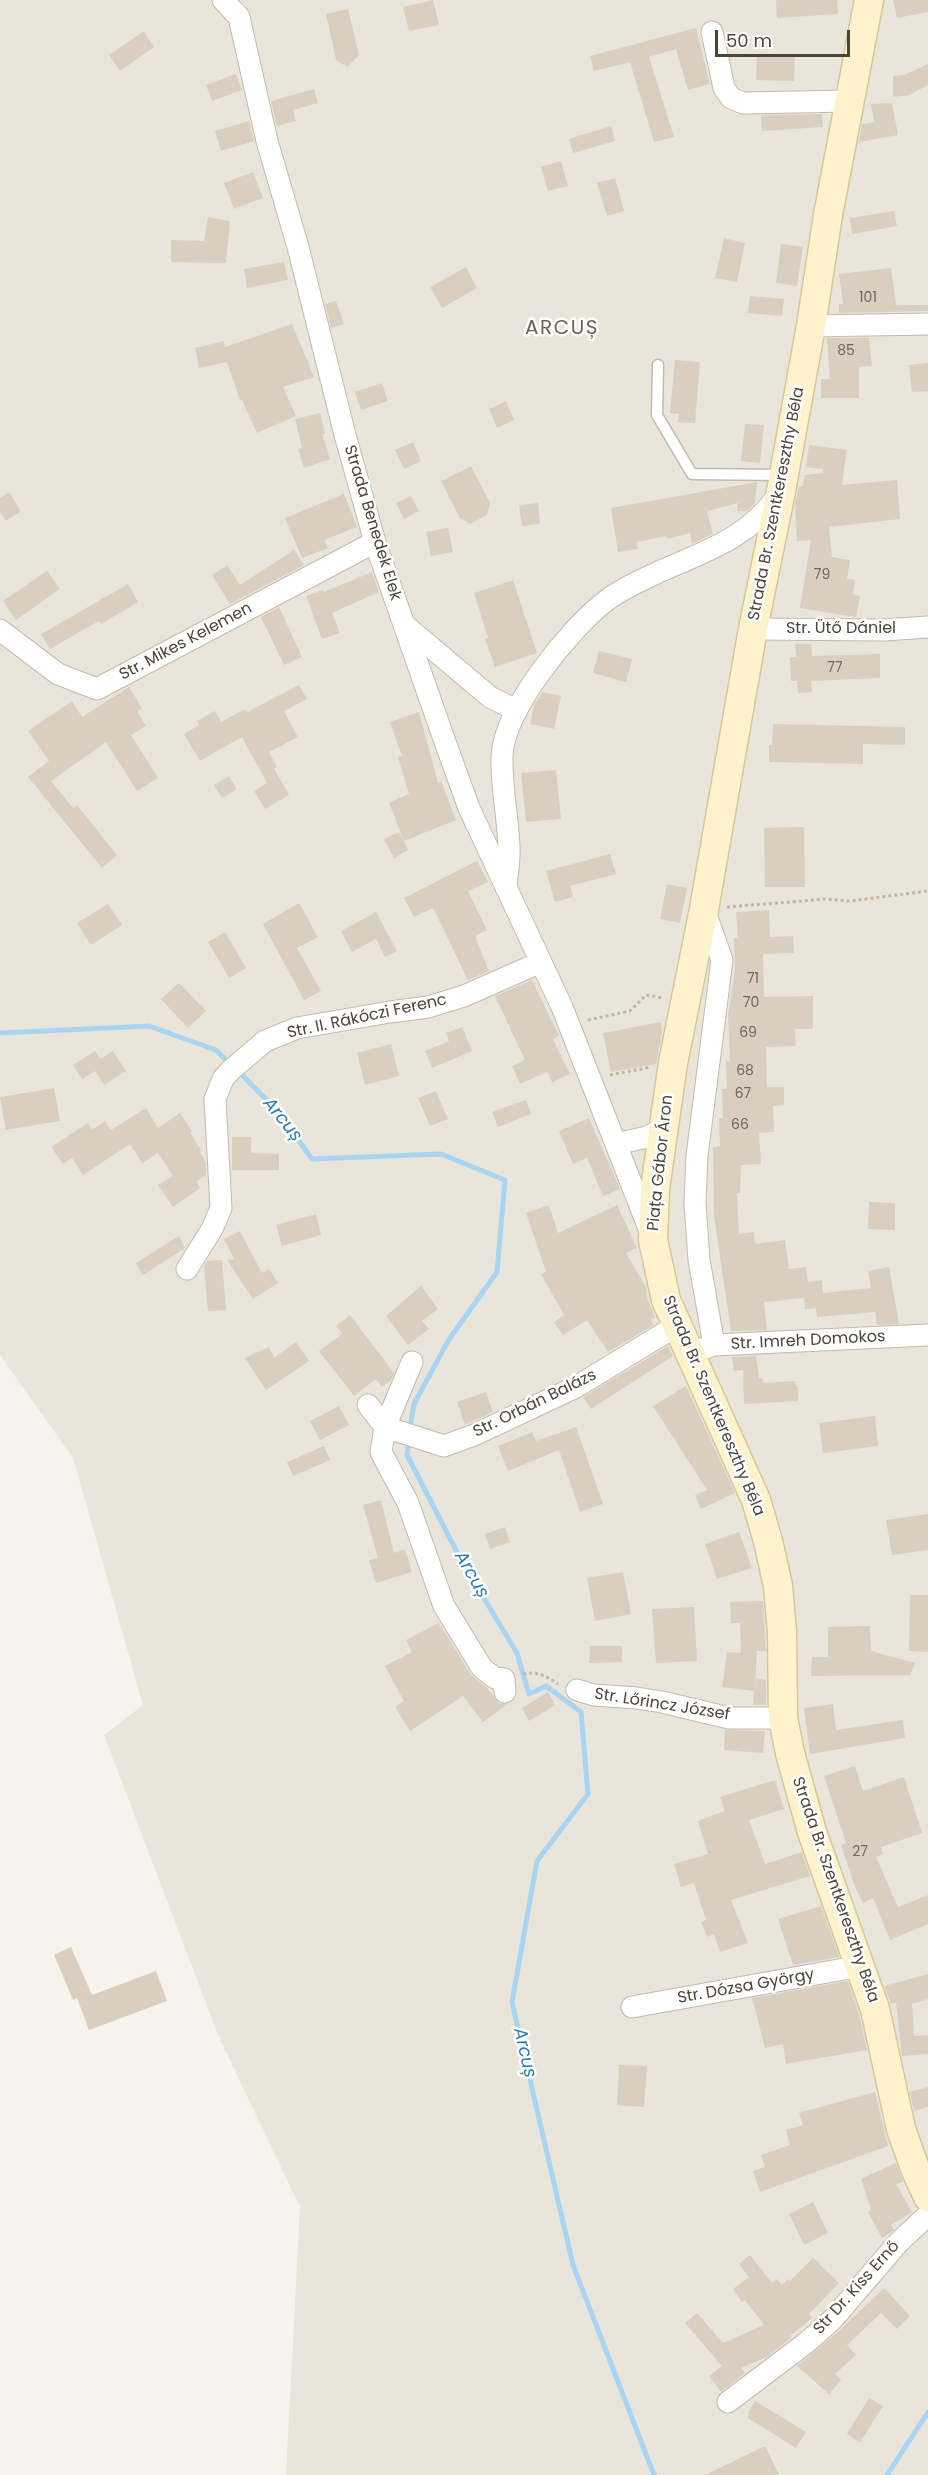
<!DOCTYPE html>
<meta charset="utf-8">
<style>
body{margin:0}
#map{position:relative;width:928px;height:2475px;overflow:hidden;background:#f6f3ec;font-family:Poppins,sans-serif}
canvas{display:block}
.scale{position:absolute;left:715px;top:30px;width:135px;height:27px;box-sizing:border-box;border:3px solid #4b4439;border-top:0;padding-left:8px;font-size:18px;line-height:21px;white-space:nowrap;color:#4b4439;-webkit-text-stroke:4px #fff;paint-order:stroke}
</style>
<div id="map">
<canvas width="928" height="2475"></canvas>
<div class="scale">50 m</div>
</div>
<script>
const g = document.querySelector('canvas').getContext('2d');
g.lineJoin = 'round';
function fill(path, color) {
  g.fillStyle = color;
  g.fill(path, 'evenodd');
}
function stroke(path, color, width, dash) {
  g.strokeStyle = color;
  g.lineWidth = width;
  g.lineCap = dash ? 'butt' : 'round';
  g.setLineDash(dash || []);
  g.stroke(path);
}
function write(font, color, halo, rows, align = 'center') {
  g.font = font + ' Poppins,sans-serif';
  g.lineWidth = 5;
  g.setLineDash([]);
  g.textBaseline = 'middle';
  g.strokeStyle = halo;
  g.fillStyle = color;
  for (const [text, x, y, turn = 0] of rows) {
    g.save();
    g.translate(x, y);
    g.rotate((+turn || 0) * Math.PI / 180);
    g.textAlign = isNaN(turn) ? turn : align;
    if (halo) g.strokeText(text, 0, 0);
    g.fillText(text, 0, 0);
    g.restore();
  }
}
fill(new Path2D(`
 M0,0H928V2475H286L300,2207L218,2035L104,1735L143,1705L73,1458L0,1355Z`), '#eae5da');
stroke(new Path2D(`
 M0,1033L149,1026L216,1050L231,1065
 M238,1071L275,1108L312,1159L441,1154L505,1180L497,1272L448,1341L414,1404L410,1429
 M409,1441L407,1455L461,1560L517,1653L529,1694L546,1686L581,1712L588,1794L537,1861L512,2002L573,2265L654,2475
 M887,2475L928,2412`), '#a9d4f2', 5);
fill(new Path2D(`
 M433,0L439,25L409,31L403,7Z
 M776,0H837L838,14L777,18Z
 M893,0H928V12L897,18Z
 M348,9L359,55L347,67L336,60L326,14Z
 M696,28L710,84L688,90L676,49L649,57L674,137L654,142L630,62L594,71L590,56Z
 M144,31L154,47L120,71L109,55Z
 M757,55L795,57L794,81L756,80Z
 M928,64V85L909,95L893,97V76L904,75Z
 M236,74L242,90L212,101L206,85Z
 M314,89L318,103L293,110L296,121L277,126L271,101Z
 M892,103L898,135L859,142L862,124L874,122L871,104Z
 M822,114L823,127L762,131L761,115Z
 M249,121L254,141L221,151L215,131Z
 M611,126L615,141L573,153L569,139Z
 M561,161L568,186L548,191L541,167Z
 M253,172L263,198L234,209L224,183Z
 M615,178L624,211L607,216L597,183Z
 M894,211L897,226L852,234L850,218Z
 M208,217L230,221L226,263L171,262V240L204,241Z
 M724,238L745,243L737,282L715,278Z
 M781,244L803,247L797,286L776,283Z
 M284,262L288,280L247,288L244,269Z
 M466,267L477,288L442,308L430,287Z
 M891,268L896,305H928V311L839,313V304H843L839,274Z
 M750,296L784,299L782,316L748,313Z
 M336,301L344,324L331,328L325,304Z
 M292,324L314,377L283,387L296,416L257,433L242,400H240L227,362L199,368L195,348L224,341L225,347Z
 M827,338H869L872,366L859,367V398H821V379H830Z
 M675,360L700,362L695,423L678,422L679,414L670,413Z
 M928,363V391L912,392L909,365Z
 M382,383L388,401L361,410L355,392Z
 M506,401L514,420L497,428L489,409Z
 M320,413L325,434H322L330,459L304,468L298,449L302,448L295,419Z
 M745,424L764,425L760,463L741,461Z
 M413,442L421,461L404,469L395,450Z
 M809,445L847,450L842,485L897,480L900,519L829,527L832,557L850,560L847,579L855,580L853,594L860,596L856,617L800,608L811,540L797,541L795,504L799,487L803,486L805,475L823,473V469L806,467Z
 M471,466L490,503L487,515L470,524L460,518L441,481Z
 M757,482L755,503L747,511H737L738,503L707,511L713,534L706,537L692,544L690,533L667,539L666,536L637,542L638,549L618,552L611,508Z
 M9,492L21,511L6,521L0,511V498Z
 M344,494L357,527L324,540L328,548L302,558L285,518Z
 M411,496L419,511L404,519L396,503Z
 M538,503L540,524L522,526L519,505Z
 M448,528L453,552L431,556L426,532Z
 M294,550L304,565L230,604L212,575L227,565L240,585Z
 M47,571L60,589L16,620L3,601Z
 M372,572L379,592L332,613L340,633L322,639L306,596L323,590L324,592Z
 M513,580L537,653L495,667L485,639L488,638L474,593Z
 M128,584L138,602L101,624L99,621L50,649L41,634Z
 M279,607L302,657L284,665L261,617Z
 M795,644H811L812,656L880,654V678L811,681L812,692L798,693L797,681H791L790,657H796Z
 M599,651L632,659L626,682L593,673Z
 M299,685L307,699L284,711L298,737L269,752L277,767L274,769L289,795L265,809L254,791L267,783L242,737L200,761L184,734L199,725L197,721L215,711L221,722L245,709L247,712Z
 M129,687L142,708L137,711L146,726L131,735L158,778L137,791L106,742L51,781L73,808L77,805L117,855L102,868L28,777L49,761L28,731L72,701L82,717Z
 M543,692L561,696L554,729L530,724L534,705Z
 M419,712L438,783L441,781L456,820L404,841L389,803L409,794L398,757L402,756L390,722Z
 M773,724L905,727V745L863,744V764L769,762V745H772Z
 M556,770L561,819L526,822L521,773Z
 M229,776L237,789L222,798L214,785Z
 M804,827L805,887H765L764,828Z
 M399,832L408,850L394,858L384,839Z
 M610,854L616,874L570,886L573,897L555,902L546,871Z
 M477,861L488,882L468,891L487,930L475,936L489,971L468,980L433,908L414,917L404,898Z
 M667,884L687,888L680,923L660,919Z
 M299,903L318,937L297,948L321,991L304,1000L263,924Z
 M108,904L122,925L91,945L77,923Z
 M769,910L770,937L793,936L794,953L763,954L764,997L813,996V1029H795L796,1046L766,1047L767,1087H784V1105L773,1106L774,1132L759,1133L761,1164L741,1165L740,1193H737L739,1234L754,1232L755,1244L785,1240L789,1269L806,1267L808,1282L822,1280L823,1293L871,1288L868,1271L889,1267L899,1324L877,1325L875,1312L817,1317L816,1308L805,1309L804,1298L764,1302L767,1330L731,1331L714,1216L713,1147L720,1146L719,1118H723L722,1089H727L726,1061H730L728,1015L735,969L734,938H738L736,912Z
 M376,912L397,951L385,957L376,939L352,952L341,931Z
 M225,932L246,968L229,978L208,942Z
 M532,980L559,1036L553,1039L570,1074L552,1082L547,1072L520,1084L512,1066L525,1060L495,996Z
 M179,983L206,1011L188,1028L161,999Z
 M661,1022L662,1032L656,1064L611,1072L603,1033Z
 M462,1027L472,1051L432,1068L425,1051L449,1041L446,1033Z
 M391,1044L399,1076L365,1085L357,1053Z
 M95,1051L100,1059L113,1051L126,1071L104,1085L95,1071L82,1079L73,1065Z
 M54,1088L60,1121L6,1130L0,1097Z
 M436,1091L448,1119L430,1126L418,1098Z
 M526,1100L531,1114L498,1127L492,1112Z
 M146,1108L158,1128L180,1113L192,1131L190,1132L201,1150L199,1151L206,1162V1175L196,1182L200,1188L173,1207L158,1185L173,1176L158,1153L142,1163L130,1144L83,1175L72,1158L63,1164L51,1147L88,1123L92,1130L105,1121L111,1130Z
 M589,1118L620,1189L603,1196L587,1158L573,1164L559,1131Z
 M232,1137H251V1153L279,1154V1170H232Z
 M869,1202L895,1203V1230L868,1229Z
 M549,1205L558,1233L617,1205L637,1248L626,1253L646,1287L647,1298L655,1317L651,1320L654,1325L608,1352L587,1320L563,1335L554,1322L564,1315L541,1274L546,1272L526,1213Z
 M316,1214L321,1235L282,1246L276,1225Z
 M240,1231L262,1273L269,1269L278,1283L253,1299L227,1260L234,1259L224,1239Z
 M179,1236L185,1248L143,1275L136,1263Z
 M222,1260L226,1310L208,1311L204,1266L207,1261Z
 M421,1286L438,1309L422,1321L429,1329L408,1345L386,1316Z
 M350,1315L394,1373L391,1380L382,1387L376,1379L354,1396L319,1351L342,1334L336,1326Z
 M296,1342L309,1361L266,1390L245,1358L269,1347L274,1358Z
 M668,1346L673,1356L591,1409L583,1397Z
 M756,1356L759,1378H762L763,1383L795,1381L796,1387H798V1401L744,1404L743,1370L734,1371L732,1357Z
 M686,1386L735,1493L701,1509L695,1495L707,1490L653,1406Z
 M486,1392L493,1412L465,1425L457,1402Z
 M339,1406L349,1425L320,1440L310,1421Z
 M875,1416L878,1446L823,1453L819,1423Z
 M576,1427L603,1504L580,1512L559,1450L508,1471L498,1446L532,1432L536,1441Z
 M324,1446L330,1460L293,1476L287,1462Z
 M381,1500L394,1553L405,1549L412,1572L376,1583L369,1560L378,1558L363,1505Z
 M928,1514V1550L892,1555L886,1520Z
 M505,1527L510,1542L490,1549L485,1534Z
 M739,1532L752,1568L717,1579L705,1544Z
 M623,1572L631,1614L595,1621L587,1578Z
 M910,1595H928V1652L909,1651Z
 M763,1601L766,1651H757L755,1687L756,1678L766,1680V1705H753L754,1691L722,1687L727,1652L741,1653L740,1623H731L730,1602Z
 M694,1607L697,1661L656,1663L652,1609Z
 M439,1623L471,1675L487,1688L499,1703L508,1704L483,1722L463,1696L410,1731L395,1707L404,1701L385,1666L412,1652L406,1640Z
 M870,1626L871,1651L915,1663L910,1675L811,1676L812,1657H828V1627Z
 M590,1646H622V1662L589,1663Z
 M548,1692L555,1705L529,1721L522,1708Z
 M833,1704L836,1730L903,1720L905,1738L810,1754L804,1708Z
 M725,1730L765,1731L763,1753L724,1750Z
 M855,1766L863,1791L904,1777L922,1833L881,1847L883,1854L876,1857L898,1907L928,1895V1924L890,1940L873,1898L863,1903L855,1887L841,1845L846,1843L824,1776Z
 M775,1780L784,1809L749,1820L765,1864L802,1852L810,1876L731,1900L748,1943L720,1952L714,1934L707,1937L701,1922L706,1920L694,1883L681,1887L674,1864L708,1854L698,1821L725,1811L720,1797Z
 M821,1906L839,1957L793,1965L778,1919Z
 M71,1947L92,1995L156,1971L167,2001L89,2030L77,1998L73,2000L54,1955Z
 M928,1974V1999L912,2004L914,2036L928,2035V2054L902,2056L896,2003L891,2004L884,1986Z
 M848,1981L859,2014L867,2050L786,2064L783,2044L765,2048L752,1998Z
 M619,2065L647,2066L644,2107L617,2105Z
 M928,2087V2107L914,2111L910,2092Z
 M875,2092L888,2146L760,2192L753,2171L765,2167L761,2155L790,2145L786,2130L803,2125L799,2113Z
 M896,2163L903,2182L896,2184L912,2212L891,2225L894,2230L882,2238L868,2212L871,2210L861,2179Z
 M813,2202L828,2233L804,2245L789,2214Z
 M750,2255L772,2283L777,2279L782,2285L788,2279L790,2281L813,2258L839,2283L809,2314L812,2318L790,2336L792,2337L767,2357L741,2368L745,2373L721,2392L709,2376L722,2366L685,2323L697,2313L723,2343L764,2325L745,2300L742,2302L733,2289L749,2277L739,2264Z
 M884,2288L910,2316L897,2329L881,2313L847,2345L856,2355L835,2374L841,2380L829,2394L797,2366L840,2330Z
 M869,2398L883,2406L860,2442L847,2434Z
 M755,2401L806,2432L796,2448L748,2418V2413Z
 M765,2446L779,2475H705Z`), '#d8cfc1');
const lane = new Path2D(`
 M658,365L657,415L692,474L784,475`);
const street = new Path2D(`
 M223,0L239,17L267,141L298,247L345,435L375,542L444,739L469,808L562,1007L650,1231
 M712,32L724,88L731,98L743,103L849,101
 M811,326L928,324
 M407,627L490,697L516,710
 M753,629L884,630L928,627
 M0,630L58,674L97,689L375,542
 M506,888C507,874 510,860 509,847C508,817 501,786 502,756C504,709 570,628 607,600C624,587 644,579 663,570C709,550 749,537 779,494
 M704,909L722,960L697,1156L695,1203L699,1260L714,1345
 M616,1144L647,1137L663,1129
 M187,1269L212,1229L221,1208L215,1099L223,1079L231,1070L265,1041L297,1028L390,1012L428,1007L464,996L541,962
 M702,1349L714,1345L928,1335
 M412,1362L385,1427L381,1452L408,1503L444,1606L482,1668L495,1678L504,1679L505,1692
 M368,1405L385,1427L444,1446L474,1435L576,1387L676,1326
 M577,1690L594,1695L637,1698L662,1702L729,1718H783
 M632,2007L861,1966
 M728,2402L806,2343L832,2320L898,2243L928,2215`);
const secondary = new Path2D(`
 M869,0L828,215L811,326L781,491L753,629L704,909L673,1063L655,1189L653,1240L666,1300L756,1500L768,1541L778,1586L782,1632L783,1718L790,1753L812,1832L875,2009L901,2129L916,2171L928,2197`);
stroke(lane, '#c2bbae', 13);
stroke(street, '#c2bbae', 23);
stroke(secondary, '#d6c79b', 31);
stroke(new Path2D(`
 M727,907L827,899L850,901L928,891
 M588,1020L630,1011L646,995L663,998
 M610,1075L651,1067
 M523,1674C538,1671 546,1676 558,1684`), '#c4b79f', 3, [3, 3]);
stroke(lane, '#fff', 10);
stroke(street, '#fff', 21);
stroke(secondary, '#fff3cd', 28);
write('14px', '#6e675b', null, [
 ["101",868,298],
 ["85",846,351],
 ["79",822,575],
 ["77",835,668],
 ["71",753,979],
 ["70",751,1003],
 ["69",748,1033],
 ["68",745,1071],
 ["67",743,1094],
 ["66",740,1125],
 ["27",860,1852]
]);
write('16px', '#4b4439', '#fff', [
 ["Strada Br. Szentkereszthy Béla",777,504,-79],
 ["Strada Benedek Elek",372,523,73],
 ["Str. Ütő Dániel",841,629],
 ["Str. Mikes Kelemen",186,642,-28],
 ["Str. II. Rákóczi Ferenc",367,1017,-12],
 ["Piața Gábor Áron",661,1163,-84],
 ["Str. Imreh Domokos",808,1341,-3],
 ["Str. Orbán Balázs",535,1404,-26],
 ["Strada Br. Szentkereszthy Béla",713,1406,67],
 ["Str. Lőrincz József",662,1705,9],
 ["Strada Br. Szentkereszthy Béla",835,1890,71],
 ["Str. Dózsa György",746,1987,-10],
 ["Str Dr. Kiss Ernő",857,2288,-48]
]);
write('italic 18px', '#2e7ab2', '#fff', [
 ["Arcuș",282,1120,51],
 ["Arcuș",471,1575,60],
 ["Arcuș",524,2053,77]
]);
g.letterSpacing = '1.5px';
write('20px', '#6e6250', '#fff', [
 ["ARCUȘ",562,329]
]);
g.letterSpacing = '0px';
</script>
